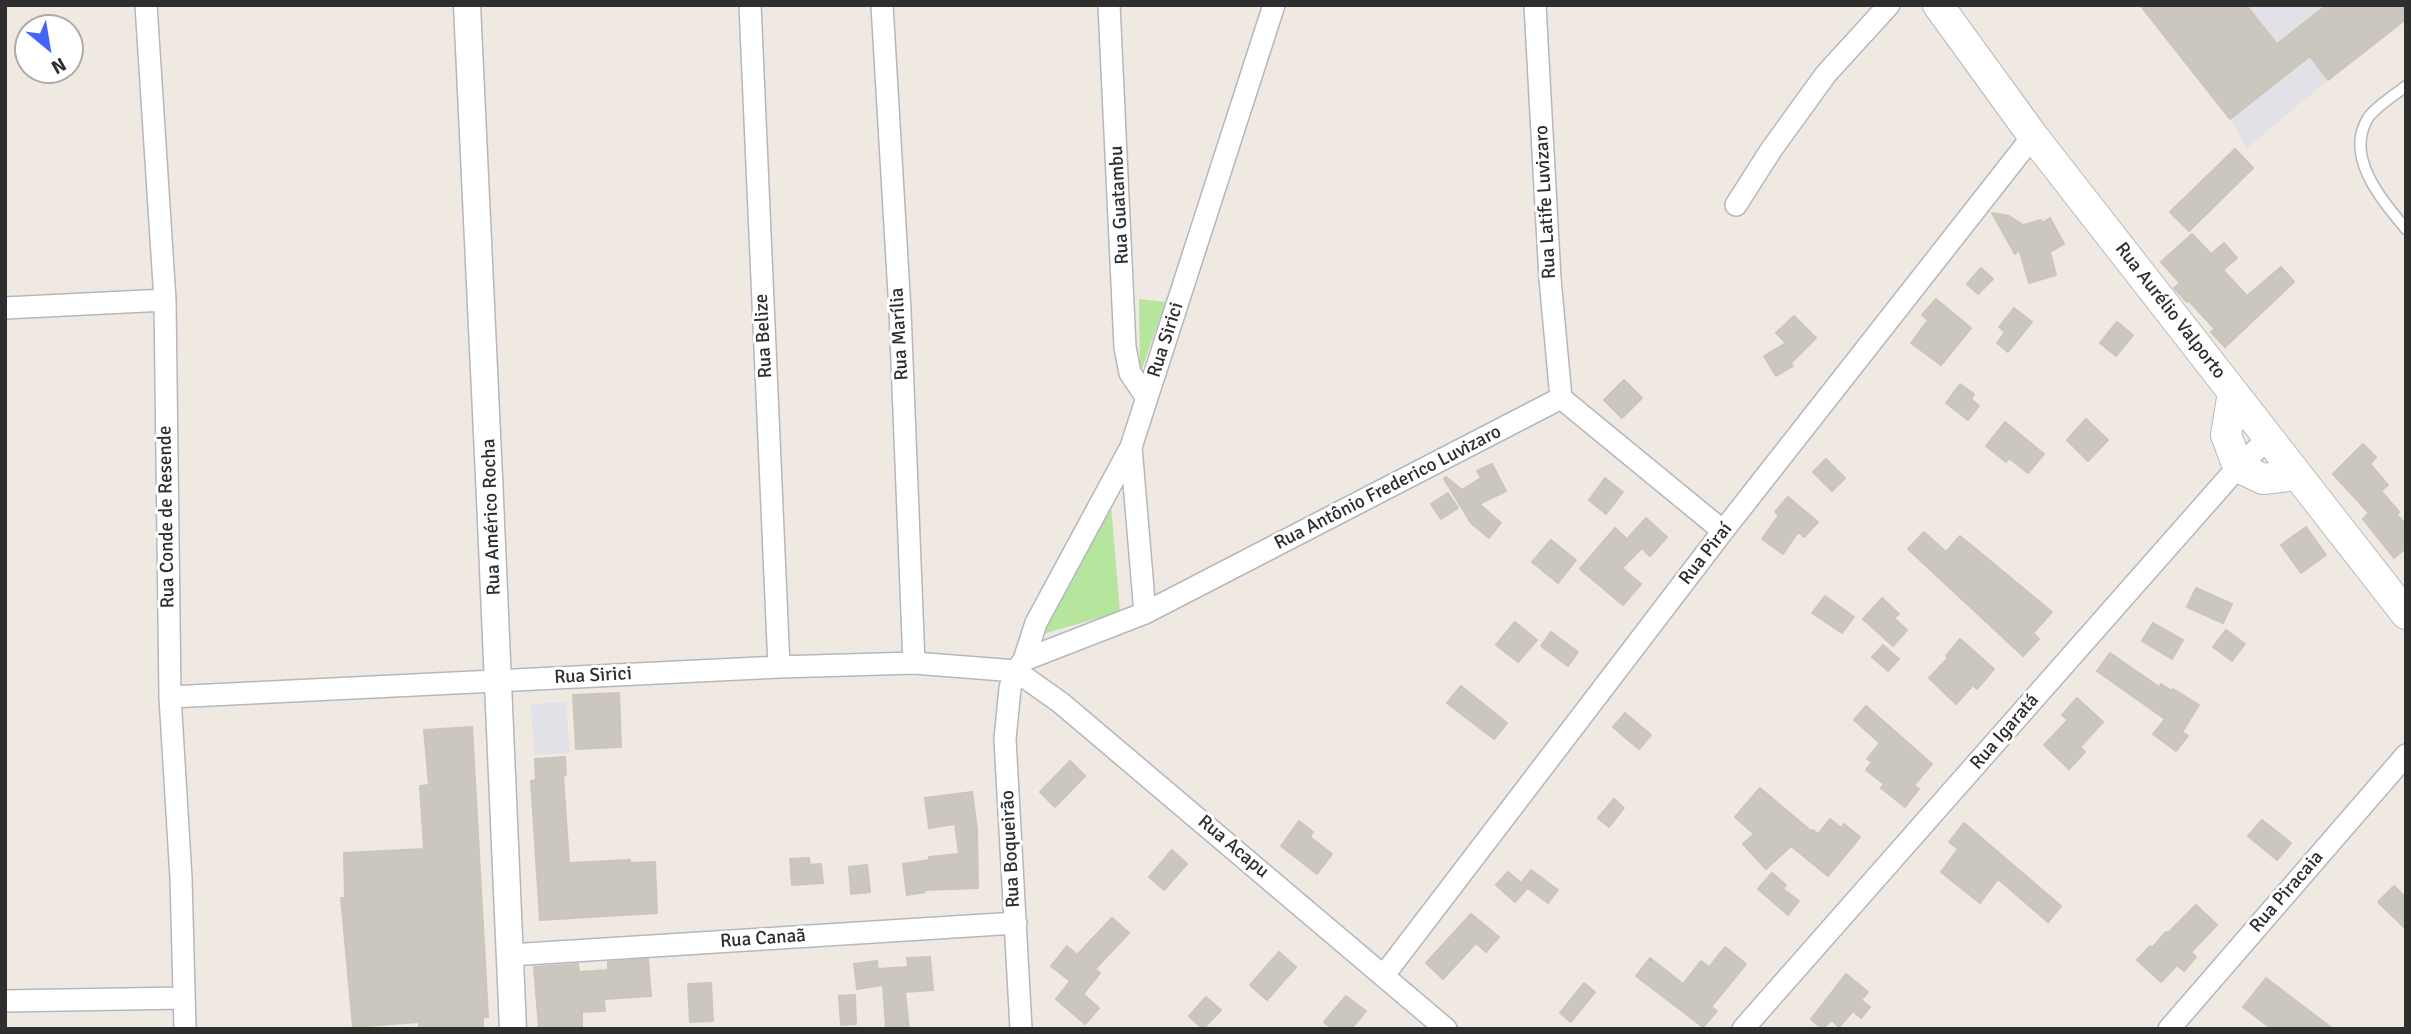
<!DOCTYPE html>
<meta charset="utf-8">
<style>
body{margin:0}
#map{position:relative;width:2411px;height:1034px;overflow:hidden;background:#efe9e1;font-family:Signika,sans-serif}
canvas{display:block}
.frame{position:absolute;inset:0;border:7px solid #2e2e2e;pointer-events:none}
.north{position:absolute;left:14px;top:14px;width:70px;height:70px;box-sizing:border-box;background:#fff;border:2px solid #ababab;border-radius:50%;rotate:150deg;font-size:19px;font-weight:700;line-height:28px;text-align:center;color:#2e2e2e}
.north::after{content:'';display:block;margin:auto;width:24px;height:32px;background:#4264fb;clip-path:polygon(50% 0,100% 100%,50% 72%,0 100%)}
</style>
<div id="map">
<canvas width="2411" height="1034"></canvas>
<div class="frame"></div>
<div class="north">N</div>
</div>
<script>
const g = document.querySelector('canvas').getContext('2d');
g.lineJoin = 'round';
function fill(path, color) {
  g.fillStyle = color;
  g.fill(path, 'evenodd');
}
function stroke(path, color, width, dash) {
  g.strokeStyle = color;
  g.lineWidth = width;
  g.lineCap = dash ? 'butt' : 'round';
  g.setLineDash(dash || []);
  g.stroke(path);
}
function write(font, color, halo, rows, align = 'center') {
  g.font = font + ' Signika,sans-serif';
  g.lineWidth = 6;
  g.setLineDash([]);
  g.textBaseline = 'middle';
  g.strokeStyle = halo;
  g.fillStyle = color;
  for (const [text, x, y, turn = 0] of rows) {
    g.save();
    g.translate(x, y);
    g.rotate((+turn || 0) * Math.PI / 180);
    g.textAlign = isNaN(turn) ? turn : align;
    if (halo) g.strokeText(text, 0, 0);
    g.fillText(text, 0, 0);
    g.restore();
  }
}
fill(new Path2D(`
 M2140,5H2406L2328,80L2247,148L2230,119Z
 M566,702L570,753L534,755L531,704Z`), '#e3e1e8');
fill(new Path2D(`
 M1139,299L1166,302L1140,374Z
 M1111,506L1120,612L1039,635Z`), '#b6e59e');
const building = new Path2D(`
 M2140,5H2246L2277,44L2327,5H2406V19L2328,80L2310,56L2230,119Z
 M2235,149L2253,168L2189,231L2170,212Z
 M1992,213L2009,216L2023,225L2041,220L2042,223L2050,218L2064,244L2050,252L2056,275L2029,283L2019,249L2015,254Z
 M2192,234L2211,254L2224,243L2237,258L2223,270L2247,296L2281,267L2294,282L2225,347L2211,332L2215,329L2188,300L2187,302L2174,288L2180,283L2161,262Z
 M1981,268L1993,279L1978,294L1967,284Z
 M1936,299L1971,328L1941,365L1911,343L1928,320L1922,315Z
 M2014,308L2032,322L2008,352L1997,343L2005,332L1999,327Z
 M1794,316L1816,338L1791,363L1793,366L1776,376L1764,356L1786,343L1776,333Z
 M2117,322L2133,335L2116,356L2100,343Z
 M1624,380L1642,398L1622,418L1604,400Z
 M1960,384L1974,394L1971,399L1979,406L1968,420L1946,403Z
 M2086,419L2108,440L2088,461L2067,440Z
 M2005,422L2044,454L2028,473L2009,458L2006,462L1986,446Z
 M2363,444L2376,457L2370,464L2388,485L2381,491L2399,512L2397,515L2406,525V548L2394,558L2363,519L2369,513L2333,474Z
 M1826,459L1845,478L1832,491L1813,472Z
 M1492,464L1506,491L1479,504L1501,523L1489,538L1471,523L1444,479L1446,477L1462,490L1481,478L1477,471Z
 M1605,478L1623,492L1606,514L1589,500Z
 M1448,493L1458,508L1441,519L1431,504Z
 M1788,497L1818,522L1804,537L1798,532L1783,554L1762,539L1779,515L1775,512Z
 M1646,518L1667,537L1650,556L1642,548L1622,568L1641,584L1623,605L1580,569L1615,528L1627,539Z
 M2306,527L2326,555L2301,573L2281,545Z
 M1924,532L1946,552L1960,536L2052,612L2033,633L2039,639L2023,656L1908,549Z
 M1551,540L1576,560L1558,583L1532,562Z
 M2196,588L2232,604L2223,623L2187,607Z
 M1825,596L1854,617L1842,633L1812,613Z
 M1882,598L1899,614L1894,618L1907,630L1893,646L1863,619Z
 M1515,622L1537,640L1518,662L1496,645Z
 M2153,623L2183,640L2172,659L2142,641Z
 M2226,630L2245,644L2232,661L2213,647Z
 M1551,632L1578,652L1568,666L1541,646Z
 M1960,639L1994,669L1977,689L1973,685L1956,704L1929,678L1948,658L1946,656Z
 M1883,645L1899,659L1888,671L1872,657Z
 M2110,653L2159,687L2161,684L2172,691L2173,689L2199,705L2182,732L2188,736L2176,751L2153,734L2165,719L2097,671Z
 M1461,686L1507,723L1494,739L1447,703Z
 M619,693L621,747L576,749L573,695Z
 M2077,698L2103,722L2080,747L2085,752L2069,769L2044,745L2068,720L2062,715Z
 M1866,706L1932,764L1914,785L1919,789L1905,807L1881,788L1884,784L1866,770L1872,762L1867,759L1880,743L1854,720Z
 M1625,713L1651,735L1639,749L1613,727Z
 M472,727L488,1017H483V1029H419V1022L353,1027L341,898H345L344,853L424,849L420,786L429,785L424,730Z
 M565,757L566,775H563L569,863L630,860V863L655,862L657,913L540,920L531,781L536,780L535,759Z
 M1070,761L1085,776L1055,807L1040,792Z
 M1760,788L1811,831L1813,830L1818,834L1830,819L1841,828L1844,824L1860,837L1828,876L1791,846L1766,869L1743,844L1754,834L1735,817Z
 M972,792L977,829L978,888L925,890V892L907,895L903,864L929,860V857L959,854L955,824L929,828L925,798Z
 M1614,799L1624,808L1609,827L1598,818Z
 M2262,820L2291,843L2277,860L2248,836Z
 M1299,821L1313,832L1310,837L1332,854L1317,874L1281,846Z
 M1964,823L2061,906L2048,922L1998,879L1980,903L1941,872L1958,849L1949,842Z
 M1172,850L1187,864L1164,890L1149,877Z
 M809,858L810,865L821,864L823,883L792,885L790,859Z
 M867,865L870,892L851,894L849,867Z
 M1531,870L1558,890L1548,903L1521,883Z
 M1508,872L1527,888L1515,902L1496,885Z
 M1772,873L1786,885L1783,889L1799,901L1788,915L1758,889Z
 M2394,886L2406,898V929L2378,902Z
 M2196,905L2217,925L2191,952L2196,957L2184,971L2177,965L2161,982L2137,960L2150,946L2152,948L2166,932L2168,933Z
 M1471,914L1499,937L1486,952L1476,943L1443,979L1426,963Z
 M1112,918L1129,933L1095,969L1100,973L1083,994L1099,1008L1085,1024L1056,999L1070,981L1051,966L1067,946L1077,955Z
 M1725,947L1746,964L1711,1007L1717,1011L1703,1027L1636,976L1650,958L1683,984L1701,961L1709,967Z
 M1279,952L1296,967L1267,1000L1250,985Z
 M930,957L933,990L905,992L909,1029H886L883,985L857,989L854,964L877,961L878,969L908,967L907,958Z
 M648,959L651,996L604,999L605,1011L582,1012V1029H539L534,967L578,964L579,972L608,970V962Z
 M1846,974L1868,992L1861,1000L1870,1007L1861,1018L1853,1011L1839,1027L1832,1020L1822,1029L1811,1019Z
 M2266,978L2333,1029H2272L2243,1007Z
 M711,983L713,1021L690,1022L688,984Z
 M1584,983L1595,992L1571,1022L1560,1013Z
 M855,995L856,1024L841,1025L839,996Z
 M1346,996L1366,1011L1351,1029H1332L1324,1022Z
 M1206,997L1221,1010L1203,1029L1189,1016Z`);
fill(building, '#cbc7bf');
stroke(building, '#cbc5ba', 2);
const service = new Path2D(`
 M2406,86C2395,95 2376,106 2368,118C2344,157 2382,200 2406,229`);
const minor = new Path2D(`
 M146,5L165,300L170,697L181,878L185,1029
 M750,5L779,667
 M882,5L900,311L914,663
 M1109,5L1125,347L1130,373L1147,398
 M1535,5L1550,279L1561,398
 M1736,205L1771,150L1826,74L1889,5
 M5,308L165,300
 M1561,398L1723,531
 M1131,447L1145,613
 M1024,660L1145,613L1561,398
 M1016,671L1061,703L1446,1029
 M170,697L779,667L914,663L1016,671
 M510,955L1016,923
 M1384,975L1723,531L2033,136
 M5,1001L184,998
 M1021,1029L1005,739L1010,688L1016,671L1024,660L1036,623L1131,447L1274,5
 M1743,1029L2238,467L2269,438
 M2169,1029L2406,755`);
const tertiary = new Path2D(`
 M467,5C485,346 497,688 513,1029`);
const secondary = new Path2D(`
 M1938,5L2033,136L2406,614
 M2233,392L2226,435L2238,467L2263,479L2297,475`);
stroke(service, '#b4b7c1', 13);
stroke(minor, '#b4b7c1', 24);
stroke(tertiary, '#b4b7c1', 29);
stroke(secondary, '#b4b7c1', 32);
stroke(service, '#fff', 10);
stroke(minor, '#fff', 21);
stroke(tertiary, '#fff', 26);
stroke(secondary, '#fff', 30);
write('19px', '#2e2e2e', '#fff', [
 ["Rua Latife Luvizaro",1546,202,-93],
 ["Rua Guatambu",1120,205,-93],
 ["Rua Aurélio Valporto",2170,311,52],
 ["Rua Marília",900,334,-93],
 ["Rua Belize",764,336,-93],
 ["Rua Sirici",1166,340,-72],
 ["Rua Antônio Frederico Luvizaro",1388,488,-27],
 ["Rua Conde de Resende",167,517,-91],
 ["Rua Américo Rocha",492,517,-92],
 ["Rua Piraí",1706,554,-52],
 ["Rua Sirici",593,676,-3],
 ["Rua Igaratá",2005,732,-49],
 ["Rua Acapu",1233,847,40],
 ["Rua Boqueirão",1011,849,-93],
 ["Rua Piracaia",2287,892,-49],
 ["Rua Canaã",763,939,-4]
]);
</script>
